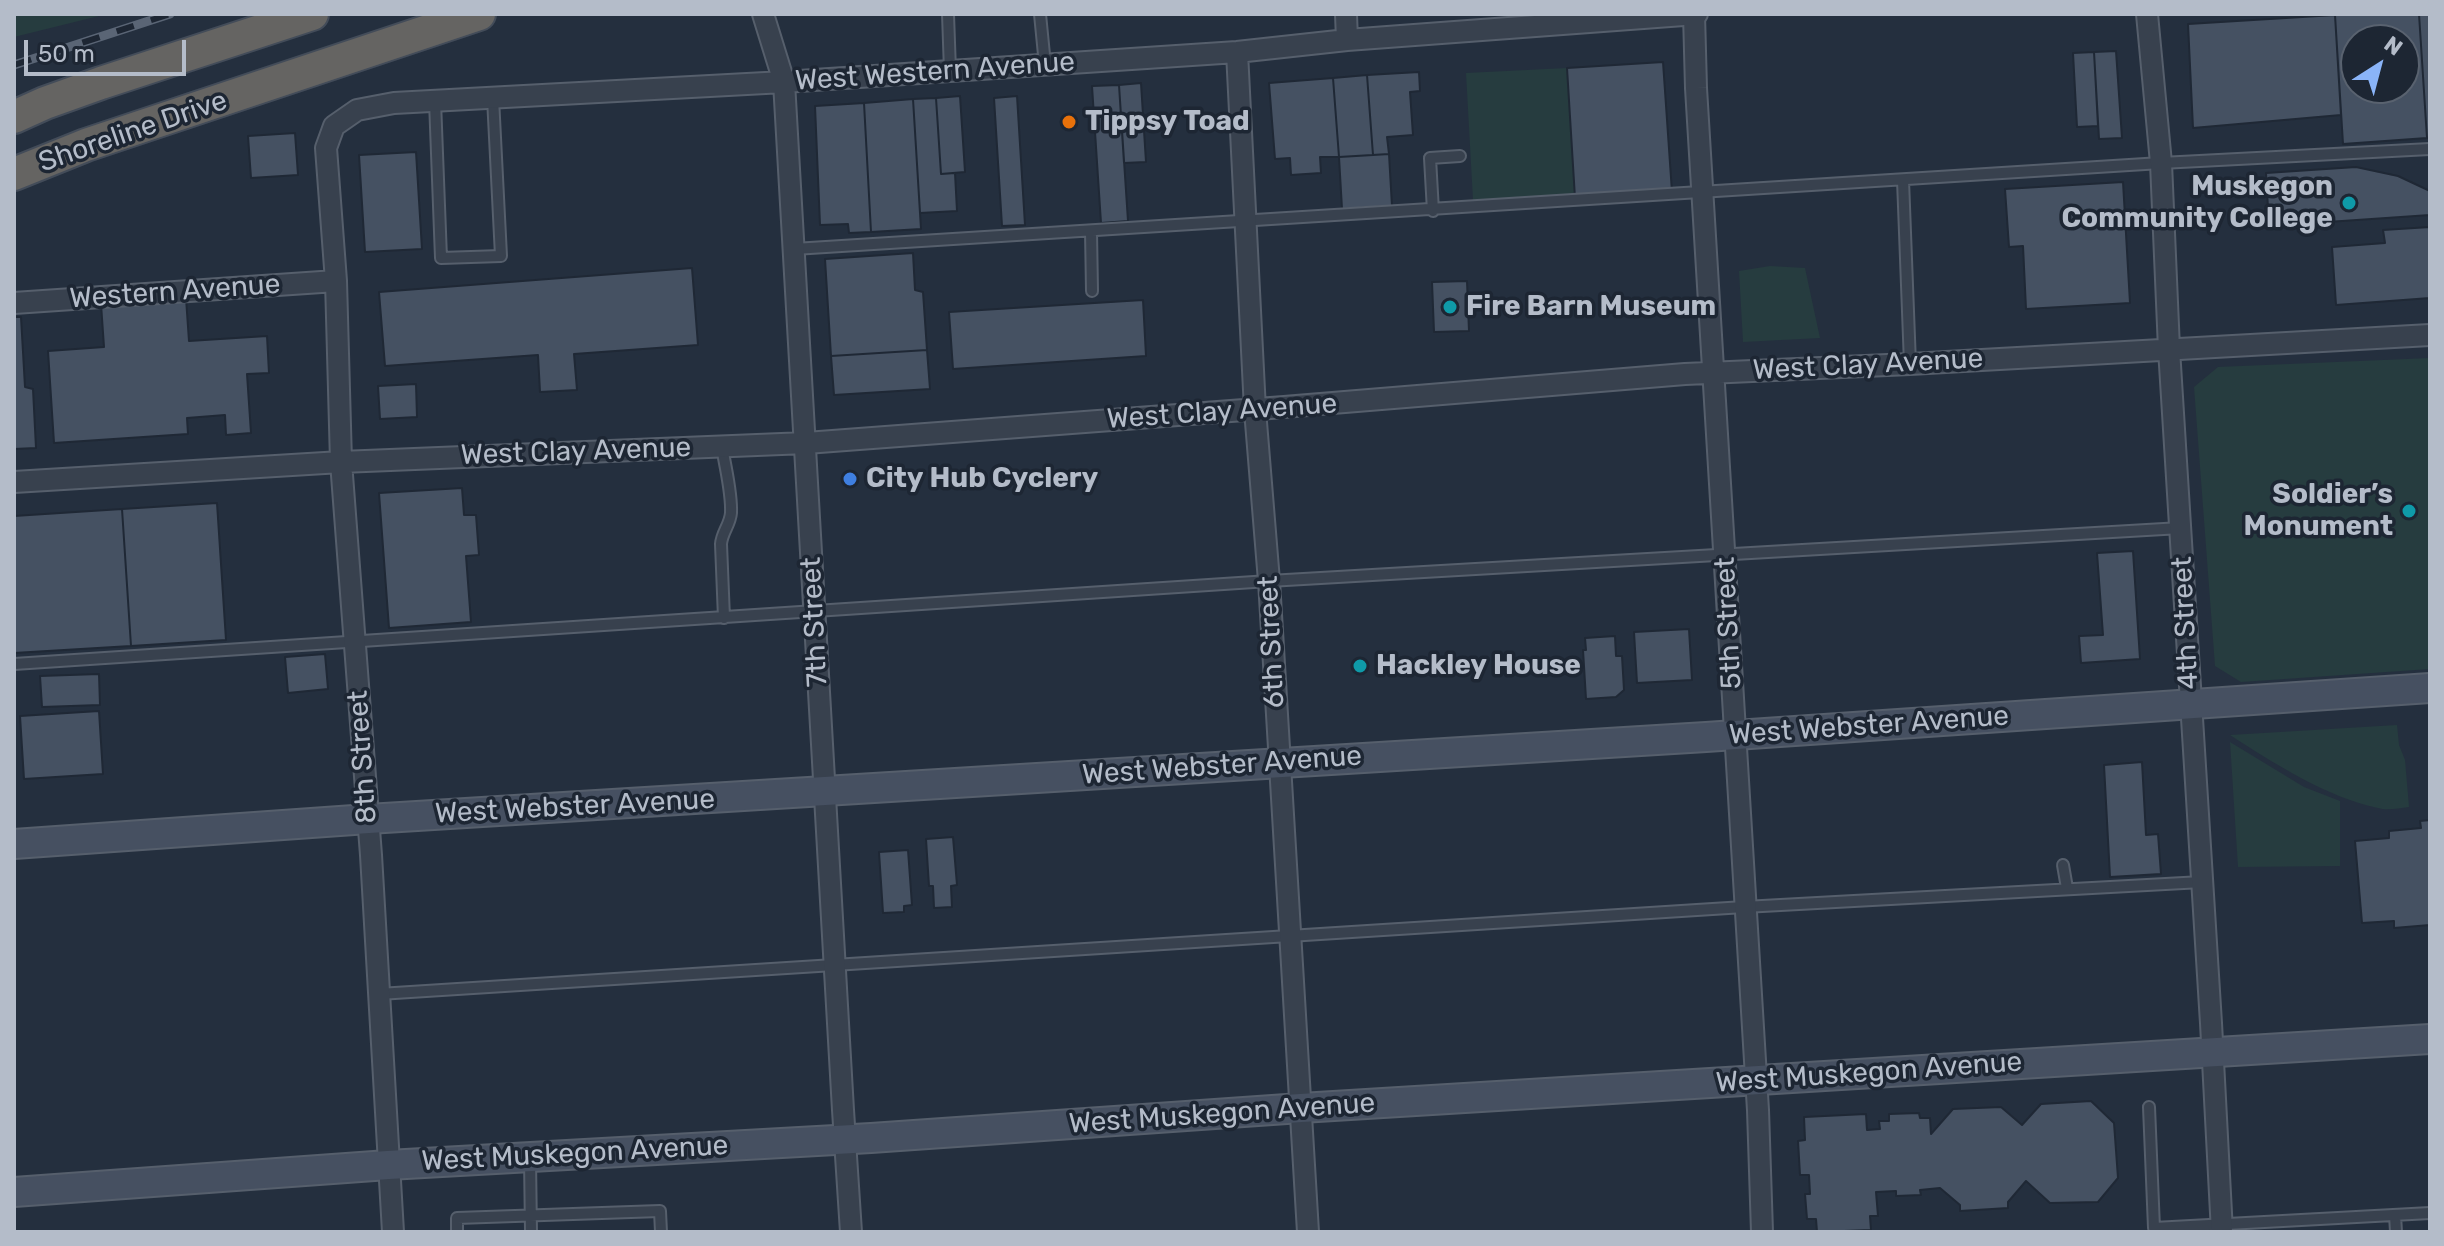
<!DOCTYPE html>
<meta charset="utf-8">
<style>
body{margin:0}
#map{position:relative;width:2444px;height:1246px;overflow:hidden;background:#242f3e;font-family:Rubik,sans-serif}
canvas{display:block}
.frame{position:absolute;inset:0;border:16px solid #b4bcc9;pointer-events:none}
.north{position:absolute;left:2340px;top:24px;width:80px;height:80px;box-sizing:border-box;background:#1d2633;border:2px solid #59626f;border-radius:50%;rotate:36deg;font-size:22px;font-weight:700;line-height:32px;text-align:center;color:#b4bcc9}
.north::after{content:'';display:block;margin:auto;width:28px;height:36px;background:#8ab4f8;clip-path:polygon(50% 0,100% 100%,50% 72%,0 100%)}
.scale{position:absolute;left:24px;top:40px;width:162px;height:36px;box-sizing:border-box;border:4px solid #b4bcc9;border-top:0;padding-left:10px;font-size:24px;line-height:28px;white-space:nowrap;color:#b4bcc9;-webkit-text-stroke:6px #1d2633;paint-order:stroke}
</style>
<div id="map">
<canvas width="2444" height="1246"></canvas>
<div class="frame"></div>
<div class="north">N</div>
<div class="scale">50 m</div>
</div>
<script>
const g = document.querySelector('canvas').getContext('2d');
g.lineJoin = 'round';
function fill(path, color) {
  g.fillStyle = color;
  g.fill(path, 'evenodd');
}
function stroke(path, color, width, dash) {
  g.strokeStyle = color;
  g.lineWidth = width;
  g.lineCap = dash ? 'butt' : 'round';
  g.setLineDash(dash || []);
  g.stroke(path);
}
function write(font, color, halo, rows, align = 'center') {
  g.font = font + ' Rubik,sans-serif';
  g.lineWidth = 7;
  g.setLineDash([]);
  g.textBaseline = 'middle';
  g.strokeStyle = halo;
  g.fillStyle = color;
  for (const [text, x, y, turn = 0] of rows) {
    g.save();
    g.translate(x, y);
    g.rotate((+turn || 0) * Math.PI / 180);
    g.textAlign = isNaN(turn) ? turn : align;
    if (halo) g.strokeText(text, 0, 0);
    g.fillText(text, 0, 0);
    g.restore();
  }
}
fill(new Path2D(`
 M14,14H107L14,37Z
 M1567,68L1575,198L1473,200L1466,73Z
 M1770,266L1805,268L1820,338L1743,342L1739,271Z
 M2430,358V669L2241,682L2215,666L2194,387L2218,367Z
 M2397,725L2399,745L2405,760L2409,807C2399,808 2387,811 2378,808C2328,798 2272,762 2230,735Z
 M2230,742L2304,787L2340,801V866L2238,867Z`), '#263c3f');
const building = new Path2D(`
 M2419,14H2430V138H2427Z
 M2419,14L2427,138L2343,144L2335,15ZM2356,40H2404V88H2356Z
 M2335,15L2341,115L2193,128L2188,24Z
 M2116,51L2122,138L2099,139L2094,52Z
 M2094,52L2098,126L2077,127L2073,53Z
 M1663,62L1672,192L1575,198L1567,68Z
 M1419,72L1420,91L1410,92L1413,135L1387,137L1389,154L1373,155L1367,75Z
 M1367,75L1373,155L1339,157L1333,78Z
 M1333,78L1339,157H1320L1321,173L1291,175L1290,158L1275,159L1269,83Z
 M1141,83L1146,162L1124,163L1119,85Z
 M1119,85L1128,221L1101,223L1092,86Z
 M960,96L965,172L941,174L936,98Z
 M1017,96L1025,225L1002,226L994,98Z
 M936,98L941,174L955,173L957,211L920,213L913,99Z
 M913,99L921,229L871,232L864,103Z
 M864,103L871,232L849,233L848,224L820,225L815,106Z
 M295,133L298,175L251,178L248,136Z
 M416,152L422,249L365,252L359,155Z
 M1389,154L1392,206L1342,209L1339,157Z
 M2356,167L2398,176L2430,191V215L2269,226L2266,173Z
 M2123,182L2130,303L2026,309L2023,246L2009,247L2005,189Z
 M2430,227V298L2336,305L2332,247L2385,243L2383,230Z
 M913,253L915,290L923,292L927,350L831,356L825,259Z
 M692,268L698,345L574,354L577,390L540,392L538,355L385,366L379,292Z
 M1467,281L1469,331L1434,332L1432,282Z
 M186,298L189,341L267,336L269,373L247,374L251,433L226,435L225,415L187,418L188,434L54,443L48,351L104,347L101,304Z
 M1143,300L1146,356L953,369L949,312Z
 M14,317H21L25,387L33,389L36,448L14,449Z
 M927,350L930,389L834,395L831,356Z
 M416,384L417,417L380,419L378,386Z
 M462,488L464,515H476L479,555L466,556L471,622L389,628L379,493Z
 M217,503L226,640L131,646L122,509Z
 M122,509L131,646L14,653V516Z
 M2133,551L2140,659L2081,663L2079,636L2103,635L2097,553Z
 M1689,629L1692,680L1637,683L1634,632Z
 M1615,636L1616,656H1622L1624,690L1616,697L1586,699L1583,650H1586L1585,638Z
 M325,654L328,689L288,693L285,657Z
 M99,674L100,705L42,707L40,676Z
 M99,711L103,774L24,779L20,716Z
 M2142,762L2146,835L2158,834L2161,874L2110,877L2104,765Z
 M2430,820V925L2394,928V921L2362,923L2355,841L2389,838V831L2421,828L2420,821Z
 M953,837L957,885L951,886L952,907L934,908L933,886H929L926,839Z
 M908,850L912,905L904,906V912L883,913L879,852Z
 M2091,1101L2114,1123L2118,1178L2098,1202L2050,1203L2026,1181L2008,1202V1208L1960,1211V1205L1940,1188L1920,1190L1921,1195L1896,1196V1191L1876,1192L1878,1216H1870L1871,1230L1817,1232L1816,1219H1807L1805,1194H1810L1809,1175H1800L1798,1141L1805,1140L1804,1117L1866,1114L1867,1130L1880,1129L1879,1121H1889V1114L1919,1113L1920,1118H1930L1931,1134L1953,1109L2001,1107L2022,1125L2041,1104Z`);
fill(building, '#455162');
stroke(building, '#1f2835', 2);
const service = new Path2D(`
 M948,14L950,71
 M1040,14L1045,65
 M435,101L441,258L501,256L493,98
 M1903,180L1910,364
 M1433,211L1430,158L1460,156
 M1091,231L1092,291
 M794,249L2161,163L2430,149
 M722,446C725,467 732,492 731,513C730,525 722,532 721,544L724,618
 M14,664L1269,581L2181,528
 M2063,865L2067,888
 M379,994L1744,907L2202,882
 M2149,1107L2154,1228L2430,1213
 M530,1159L531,1232
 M2395,1215L2396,1232
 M457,1232V1218L660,1211L661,1232`);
const minor = new Path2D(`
 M763,14L784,82L843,1110L851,1232
 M1346,14L1347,40
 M1694,14L1696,88L1758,1110L1762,1232
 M2147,14L2161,163L2169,349L2211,1023L2222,1232
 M1237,52L1255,410L1269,581L1308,1232
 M14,303L336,281
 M14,482L341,462L806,443L1284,407L1685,374L1910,364L2430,335
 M393,1232L371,855L341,462L336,281L326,148L334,126L357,110L394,103L784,82L1237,52L1347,40L1697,14`);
const secondary = new Path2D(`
 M14,844L368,819L1706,737L2430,688
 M14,1192L388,1165L871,1138L1301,1108L2430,1039`);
const trunk = new Path2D(`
 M14,117L45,103L101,83L312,14
 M14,174L86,145L479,14`);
stroke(service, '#565f6c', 14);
stroke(minor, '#565f6c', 24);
stroke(secondary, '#565f6c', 32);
stroke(trunk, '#434c59', 36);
stroke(service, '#38414e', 10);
stroke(minor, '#38414e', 20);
stroke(secondary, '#465061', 28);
stroke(trunk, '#656462', 32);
const rail = new Path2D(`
 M14,65L170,14`);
stroke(rail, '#5a6575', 9);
stroke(rail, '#1d2633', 6, [18]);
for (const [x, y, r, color] of [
 [1069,122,8,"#e8710a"],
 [2349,203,8,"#0f9aa8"],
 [1450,307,8,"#0f9aa8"],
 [850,479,8,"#3f7fe0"],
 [2409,511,8,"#0f9aa8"],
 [1360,666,8,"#0f9aa8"]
]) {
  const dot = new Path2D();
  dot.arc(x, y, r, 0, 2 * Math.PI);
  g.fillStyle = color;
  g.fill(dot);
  stroke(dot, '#1d2633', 3);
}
write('28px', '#b4bcc9', '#1d2633', [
 ["West Western Avenue",935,72,-4],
 ["Shoreline Drive",133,132,-19],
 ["Western Avenue",175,292,-4],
 ["West Clay Avenue",1868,365,-3],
 ["West Clay Avenue",1222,412,-4],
 ["West Clay Avenue",576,452,-2],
 ["7th Street",815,622,-93],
 ["5th Street",1729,623,-93],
 ["4th Street",2186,623,-93],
 ["6th Street",1272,642,-93],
 ["West Webster Avenue",1869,726,-4],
 ["8th Street",363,757,-94],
 ["West Webster Avenue",1222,766,-4],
 ["West Webster Avenue",575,807,-3],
 ["West Muskegon Avenue",1869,1073,-4],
 ["West Muskegon Avenue",1222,1114,-4],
 ["West Muskegon Avenue",575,1154,-3]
]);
write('bold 28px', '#b4bcc9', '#1d2633', [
 ["Tippsy Toad",1085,122],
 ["Muskegon",2333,187,"right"],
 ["Community College",2333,219,"right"],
 ["Fire Barn Museum",1466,307],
 ["City Hub Cyclery",866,479],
 ["Soldier’s",2393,495,"right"],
 ["Monument",2393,527,"right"],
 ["Hackley House",1376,666]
], 'left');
</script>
